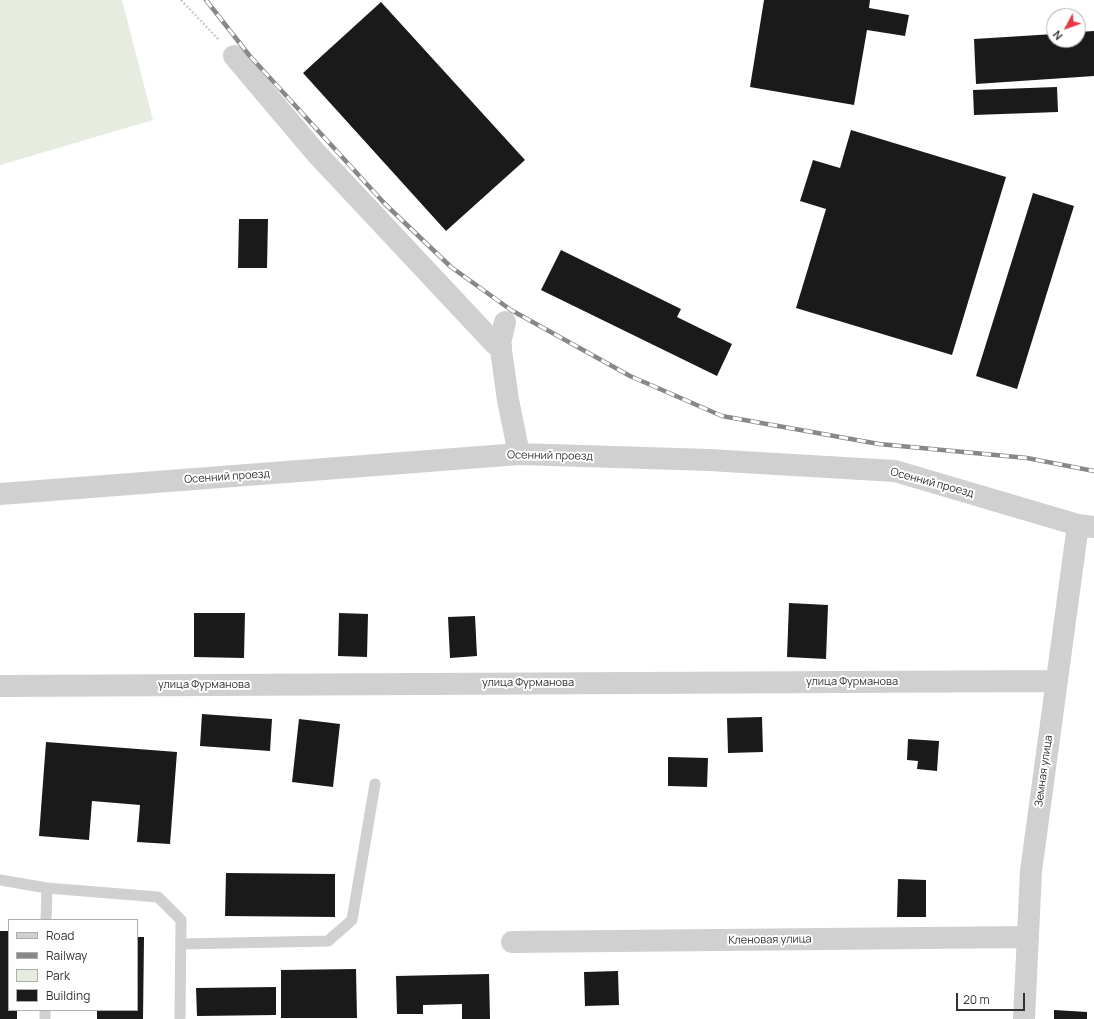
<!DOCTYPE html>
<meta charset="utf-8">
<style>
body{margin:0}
#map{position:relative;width:1094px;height:1019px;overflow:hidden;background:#fff;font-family:Manrope,sans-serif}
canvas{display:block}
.legend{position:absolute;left:8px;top:919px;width:130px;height:92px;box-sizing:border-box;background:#fff;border:1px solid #adadad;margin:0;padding:5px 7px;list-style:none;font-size:12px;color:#333}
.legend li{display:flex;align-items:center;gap:8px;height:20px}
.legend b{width:20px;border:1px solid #adadad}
.north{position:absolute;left:1046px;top:8px;width:40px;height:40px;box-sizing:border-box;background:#fff;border:1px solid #adadad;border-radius:50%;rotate:229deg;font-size:11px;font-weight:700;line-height:16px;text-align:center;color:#333}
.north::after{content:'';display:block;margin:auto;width:14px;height:18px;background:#e63946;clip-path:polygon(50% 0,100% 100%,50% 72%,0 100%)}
.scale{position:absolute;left:956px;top:993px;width:69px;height:18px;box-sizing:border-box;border:2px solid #333;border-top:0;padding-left:5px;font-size:12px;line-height:14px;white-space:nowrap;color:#333;-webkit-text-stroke:3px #fff;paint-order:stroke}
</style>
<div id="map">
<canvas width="1094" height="1019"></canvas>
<ul class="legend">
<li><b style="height:5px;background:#d0d0d0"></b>Road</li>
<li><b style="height:5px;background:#888"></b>Railway</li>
<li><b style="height:11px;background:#e6ecdf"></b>Park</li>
<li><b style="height:11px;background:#1a1a1a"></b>Building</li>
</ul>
<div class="north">N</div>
<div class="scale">20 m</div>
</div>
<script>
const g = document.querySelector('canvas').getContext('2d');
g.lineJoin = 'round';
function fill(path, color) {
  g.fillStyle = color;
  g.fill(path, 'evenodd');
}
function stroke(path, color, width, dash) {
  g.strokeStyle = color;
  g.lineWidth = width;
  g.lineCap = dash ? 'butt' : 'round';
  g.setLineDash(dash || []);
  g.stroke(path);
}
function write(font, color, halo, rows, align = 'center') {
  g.font = font + ' Manrope,sans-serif';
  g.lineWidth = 4;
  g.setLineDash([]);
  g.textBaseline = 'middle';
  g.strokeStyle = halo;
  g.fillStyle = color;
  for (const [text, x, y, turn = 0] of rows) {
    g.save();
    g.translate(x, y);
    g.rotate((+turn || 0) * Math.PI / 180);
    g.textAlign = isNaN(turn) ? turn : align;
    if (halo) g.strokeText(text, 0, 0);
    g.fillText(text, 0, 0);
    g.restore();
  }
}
fill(new Path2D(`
 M0,0H122L153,120L0,165Z`), '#e6ecdf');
fill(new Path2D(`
 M764,0H870L869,8L909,15L905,36L867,30L854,105L750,87Z
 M381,2L525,160L446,231L303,73Z
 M1094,31V76L976,84L974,39L1054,34V40H1078V32Z
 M1057,87L1058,112L974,115L973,90Z
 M851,130L1006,177L952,355L796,308L826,209L800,201L813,160L840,168Z
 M1033,193L1074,206L1017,389L976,376Z
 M239,219H268L267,268H238Z
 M561,250L681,309L677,317L732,344L717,376L541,290Z
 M789,603L828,605L826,659L787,657Z
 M194,613H245L244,658L194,657Z
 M339,613L368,614L367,657L338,656Z
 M475,616L477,656L450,658L448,617Z
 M202,714L272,719L270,751L200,746Z
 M762,717L763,752L728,753L727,718Z
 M299,719L340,724L333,787L292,782Z
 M908,739L939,741L937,771L917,769L918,761L907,760Z
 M46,742L177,752L170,844L137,842L140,805L92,801L89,840L39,836Z
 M668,757L708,758L707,787L668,786Z
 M226,873L335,874V917L225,916Z
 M898,879L926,880V917H897Z
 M0,931H9V1010H17V1019H0Z
 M137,937H144L143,1019H97V1010H137Z
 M356,969L357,1018H281V970Z
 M618,971L619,1005L585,1006L584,972Z
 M489,974L490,1019H462V1004L423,1005V1014H397L396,976Z
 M276,987V1015L197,1016L196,988Z
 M1054,1010L1087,1012V1019H1054Z`), '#1a1a1a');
stroke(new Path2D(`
 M181,0L219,40`), '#cdcdcd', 2.5, [2, 2]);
stroke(new Path2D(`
 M0,880L47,888L158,897L181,920L180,1019
 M46,920L47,888
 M181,944L328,941L352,920L375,784
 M45,1019V1010`), '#d0d0d0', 11);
stroke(new Path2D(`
 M234,56L316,153L495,344L501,347
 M505,322L500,343L508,400L519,454
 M0,494L519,454L709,460L895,471L1078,525L1094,527
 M0,686L1057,681
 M512,942L1028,937
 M1024,1019L1031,871L1078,525`), '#d0d0d0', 22);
const rail = new Path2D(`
 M206,0L249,55L385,204L451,267L511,310L630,376L722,416L879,444L1027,458L1094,471`);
stroke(rail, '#888', 4.5);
stroke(rail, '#fff', 3, [9]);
write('11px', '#333', '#fff', [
 ["Осенний проезд",550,456,1],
 ["Осенний проезд",227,477,-4],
 ["Осенний проезд",932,483,15],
 ["улица Фурманова",852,682],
 ["улица Фурманова",528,683],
 ["улица Фурманова",204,685],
 ["Земная улица",1044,771,-82],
 ["Кленовая улица",770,940,-1]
]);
</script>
